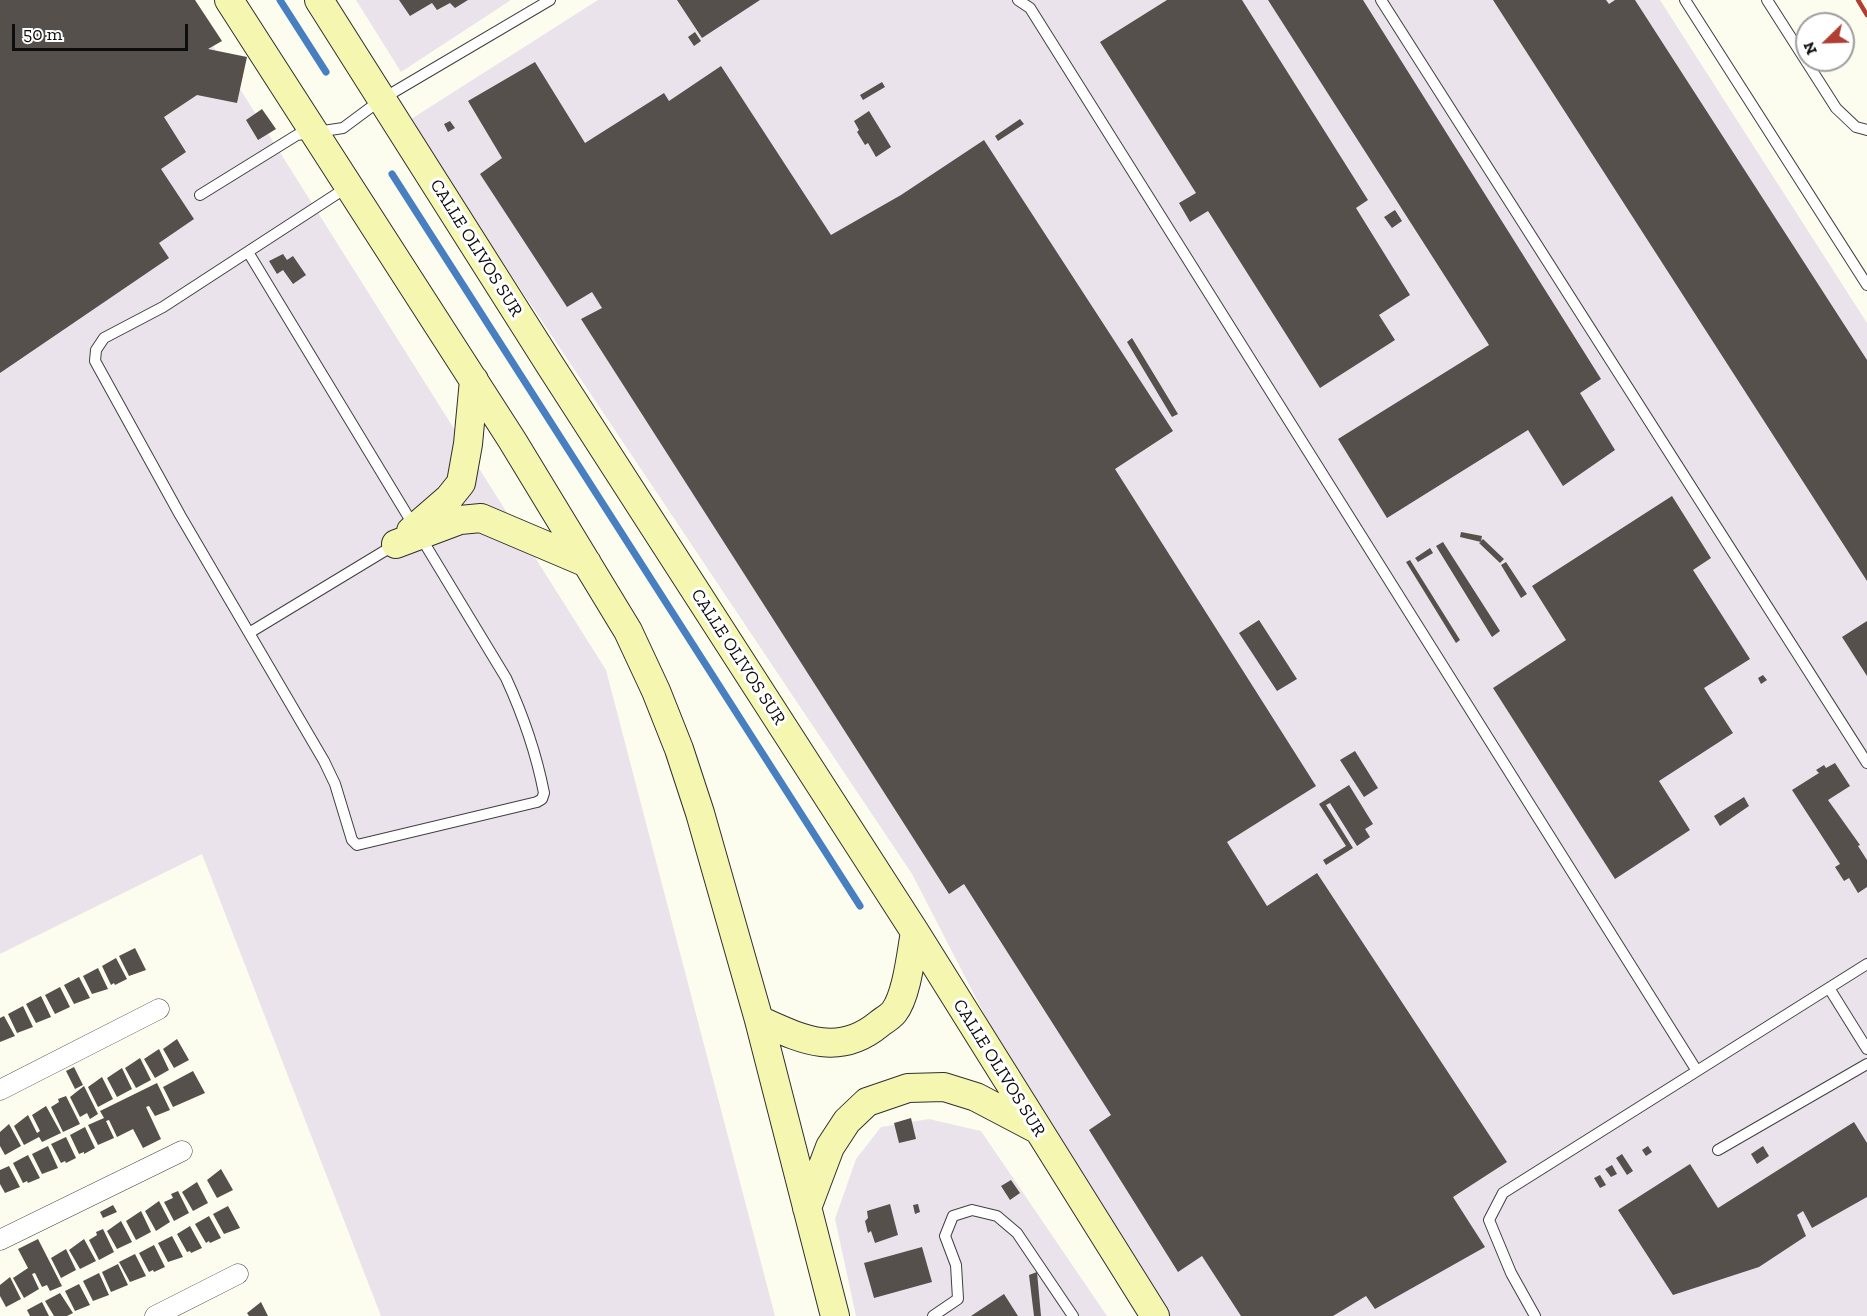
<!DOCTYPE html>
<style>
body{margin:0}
#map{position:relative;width:1867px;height:1316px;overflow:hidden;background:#fdfdef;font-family:"Zilla Slab",serif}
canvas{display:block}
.north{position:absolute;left:1795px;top:12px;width:60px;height:60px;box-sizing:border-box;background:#fff;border:2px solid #9e9e9e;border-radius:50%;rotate:247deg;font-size:16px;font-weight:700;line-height:24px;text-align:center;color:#0d0d0d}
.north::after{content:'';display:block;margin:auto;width:21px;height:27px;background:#b03e33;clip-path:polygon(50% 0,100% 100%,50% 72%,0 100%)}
.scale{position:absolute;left:12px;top:24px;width:176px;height:27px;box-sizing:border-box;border:3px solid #0d0d0d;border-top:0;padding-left:8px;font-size:18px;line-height:21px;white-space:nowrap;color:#0d0d0d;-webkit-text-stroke:4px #fff;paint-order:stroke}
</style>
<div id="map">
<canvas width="1867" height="1316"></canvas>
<div class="north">N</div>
<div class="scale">50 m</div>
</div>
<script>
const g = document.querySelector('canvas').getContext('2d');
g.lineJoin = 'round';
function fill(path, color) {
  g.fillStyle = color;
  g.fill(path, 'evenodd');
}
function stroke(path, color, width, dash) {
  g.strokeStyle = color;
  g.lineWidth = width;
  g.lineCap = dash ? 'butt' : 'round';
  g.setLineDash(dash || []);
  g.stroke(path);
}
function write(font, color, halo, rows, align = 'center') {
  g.font = font + ' "Zilla Slab",serif';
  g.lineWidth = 6;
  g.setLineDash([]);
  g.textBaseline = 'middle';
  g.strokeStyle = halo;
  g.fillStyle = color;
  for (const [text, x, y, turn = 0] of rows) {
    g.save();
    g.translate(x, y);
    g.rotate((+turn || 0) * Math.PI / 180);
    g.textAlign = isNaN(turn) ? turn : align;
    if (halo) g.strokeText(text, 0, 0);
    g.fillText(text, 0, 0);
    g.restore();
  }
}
fill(new Path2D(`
 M0,0H184L606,670L775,1316H381L202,854L0,954Z
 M356,0H511L401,72Z
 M598,0H1660L1867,323V1316H1140L912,874L408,121Z
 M929,1119L981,1131L1107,1316H856L835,1219L856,1159L881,1127Z`), '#ebe3eb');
stroke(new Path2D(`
 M280,0L326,72
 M392,174L860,906`), '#477fc0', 7);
fill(new Path2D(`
 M0,0H195L222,41L208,49L247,57L237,103L197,95L164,117L186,152L161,169L194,219L159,243L169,258L0,373Z
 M399,0H468L455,8L450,3L437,10L432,3L410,16Z
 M677,0H760L702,38Z
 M1167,0H1242L1368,200L1356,208L1410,295L1379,315L1395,340L1320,388L1208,211L1190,222L1179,203L1196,193L1100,42Z
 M1268,0H1363L1601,379L1580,393L1615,450L1563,486L1528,430L1387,518L1338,439L1489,345Z
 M1493,0H1606L1609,4L1615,0H1635L1867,360V581Z
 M695,32L701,41L694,46L688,37Z
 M535,62L585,143L664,93L669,101L721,66L831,235L901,195L984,140L1173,431L1115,469L1316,786L1227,842L1267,906L1317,873L1507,1162L1453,1197L1485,1247L1375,1309L1366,1296L1333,1316H1241L1202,1256L1178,1272L1089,1130L1111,1115L964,884L949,894L581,319L602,308L592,292L567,307L480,174L502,158L468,101Z
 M882,82L885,87L863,100L860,95Z
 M262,109L276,129L258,140L246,120Z
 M869,111L891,147L876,157L868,143L865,145L857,132L859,130L854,121Z
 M1020,119L1024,124L998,141L995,136Z
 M450,121L455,128L448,132L444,124Z
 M1395,210L1402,221L1392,228L1384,217Z
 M283,254L287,260L293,256L306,275L293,284L283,270L277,274L269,261Z
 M1132,338L1178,414L1172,417L1127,342Z
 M1672,496L1711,558L1693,570L1750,659L1704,688L1733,733L1659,781L1690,830L1615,879L1493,688L1566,640L1532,586Z
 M1461,532L1482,536L1481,541L1483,539L1504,559L1500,563L1479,543L1481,542L1460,537Z
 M1443,542L1500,631L1492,637L1436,546Z
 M1430,548L1433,553L1418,562L1415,558Z
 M1410,560L1460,640L1456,643L1406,562Z
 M1506,562L1527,594L1521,598L1501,565Z
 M1259,620L1297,679L1277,691L1239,633Z
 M1867,621V676L1842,637Z
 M1763,675L1767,680L1761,684L1758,678Z
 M1355,751L1378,788L1364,797L1340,760Z
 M1835,763L1850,786L1828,800L1860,845L1858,846L1867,860V887L1858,893L1849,878L1844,881L1835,867L1840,864L1792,790L1819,773L1816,770L1824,765L1826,768Z
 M1349,785L1373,824L1365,829L1370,837L1357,846L1330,803L1326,805L1353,848L1326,865L1323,860L1346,846L1319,804Z
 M1744,797L1749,806L1720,826L1714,816Z
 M135,948L146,970L129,976L119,956Z
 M116,958L127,979L115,985L114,983L111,985L102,966Z
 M98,968L108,989L92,994L83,976Z
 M79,977L90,998L74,1004L64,985Z
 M60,987L70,1007L55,1014L45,995Z
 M41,996L51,1017L36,1023L26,1004Z
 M23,1006L33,1027L17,1033L8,1014Z
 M4,1016L15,1036L0,1042V1018Z
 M177,1039L189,1060L174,1068L163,1049Z
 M159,1049L169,1070L155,1078L144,1059Z
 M140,1058L151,1080L136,1088L125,1068Z
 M74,1067L83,1085L75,1089L66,1071Z
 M122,1068L132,1089L117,1097L107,1078Z
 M193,1071L205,1093L173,1107L163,1087Z
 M102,1077L113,1099L98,1107L88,1087Z
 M157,1083L170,1110L155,1116L149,1106L146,1107L161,1139L143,1148L133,1129L117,1137L109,1120L106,1121L114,1138L98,1145L88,1125L104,1118L100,1111Z
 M84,1086L98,1114L90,1119L87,1113L80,1117L70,1097Z
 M66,1096L80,1124L63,1132L51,1107L59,1102L58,1099Z
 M46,1106L61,1133L42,1142L39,1137L24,1145L14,1126L28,1115L37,1133L40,1131L32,1115Z
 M911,1118L916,1139L899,1143L894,1123Z
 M1854,1122L1867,1143V1197L1812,1228L1803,1211L1797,1215L1806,1236L1759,1267L1673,1295L1618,1210L1690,1164L1718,1208Z
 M9,1124L21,1146L5,1155L0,1146V1132Z
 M85,1127L95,1148L84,1154V1152L79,1154L70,1135Z
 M66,1137L76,1158L66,1163L65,1161L61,1163L51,1144Z
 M48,1146L58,1168L42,1174L32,1154Z
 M1648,1146L1652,1152L1646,1156L1642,1150Z
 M1763,1146L1769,1156L1757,1164L1751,1154Z
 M1622,1154L1633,1171L1627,1175L1616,1158Z
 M28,1155L40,1178L28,1183L27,1181L23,1183L13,1163Z
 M1612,1165L1617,1174L1611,1177L1605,1169Z
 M9,1166L20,1187L5,1193L0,1184V1170Z
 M221,1169L233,1190L217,1198L207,1180Z
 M1600,1175L1606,1185L1600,1188L1594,1178Z
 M1011,1180L1020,1193L1010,1200L1001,1186Z
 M197,1182L208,1203L193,1211L182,1192Z
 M178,1191L189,1213L174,1221L164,1202L173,1198L171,1194Z
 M159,1201L170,1222L156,1231L145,1211Z
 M890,1204L898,1235L875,1243L871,1231L868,1233L865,1221L868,1218L867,1211Z
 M918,1204L920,1212L915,1214L913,1205Z
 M113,1205L117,1212L103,1218L100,1212Z
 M228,1206L240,1228L224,1234L213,1214Z
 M141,1211L151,1232L136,1240L126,1221Z
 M209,1216L221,1238L210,1243L209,1241L206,1243L195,1224Z
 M121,1221L132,1242L117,1249L107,1231Z
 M190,1226L202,1248L191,1253L190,1251L187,1252L177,1234Z
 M103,1229L114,1252L99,1260L89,1240L97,1235L96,1232Z
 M172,1236L183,1257L168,1262L158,1243Z
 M38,1239L62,1286L50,1291L47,1285L42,1287L35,1273L32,1274L39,1289L24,1298L13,1278L28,1268L18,1249Z
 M84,1239L96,1261L80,1269L69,1250Z
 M154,1245L165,1267L154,1272L153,1270L149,1272L139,1253Z
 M922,1247L932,1282L874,1298L864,1263Z
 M66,1249L76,1270L61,1278L51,1258Z
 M135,1254L146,1276L130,1282L119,1262Z
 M118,1264L128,1285L111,1292L102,1272Z
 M1037,1272L1041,1316H1034L1029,1275Z
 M99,1273L109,1295L93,1301L83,1281Z
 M10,1277L21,1299L6,1307L0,1296V1285Z
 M79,1284L90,1305L75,1311L65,1291Z
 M60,1293L73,1313L67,1316H54L45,1301Z
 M1004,1294L1018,1316H971Z
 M42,1302L49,1316H30L27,1310Z
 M261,1302L268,1316H249L247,1313Z`), '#55504b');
const lane = new Path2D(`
 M1018,0L1030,8L1697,1071
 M1381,0L1867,763
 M1685,0L1867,285
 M1767,0L1836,108L1856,127L1867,130
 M200,195L297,135L343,128L382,99L550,0
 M248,252L506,678C523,715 536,752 544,793L542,799L537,802L357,845L352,840L335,784L324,761L180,515L95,361L96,350L104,338L163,307L349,186
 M249,633L396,544
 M1829,988L1867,1049
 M1718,1150L1867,1064
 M933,1316L958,1299L956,1265L945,1236L953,1216L972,1210L997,1216L1017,1233L1073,1316
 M1535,1316L1511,1273L1489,1220L1503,1193L1867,964`);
const street = new Path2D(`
 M0,1090L159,1009
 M0,1240L182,1151
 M155,1316L238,1274`);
const secondary = new Path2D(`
 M229,0L512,440L628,631L656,691L679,749L700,813L759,1020L835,1316
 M319,0L550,365L915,932L1155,1316
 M411,531L449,498L461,483L468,444L474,380
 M396,544L460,520L481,518L587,563
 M759,1020C801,1039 838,1058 879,1024C884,1020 890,1017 894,1012C907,995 911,954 915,932
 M807,1208L830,1147L847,1121L867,1102L908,1088L944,1087L976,1097L1035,1128`);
stroke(lane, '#404040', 12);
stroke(street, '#404040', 21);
stroke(secondary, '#2f2f2f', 30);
stroke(lane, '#fff', 10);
stroke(street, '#fff', 20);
stroke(secondary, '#f5f7b1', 28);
stroke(new Path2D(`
 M1858,0L1867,15`), '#b03e33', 4.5);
write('18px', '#0d0d0d', '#fff', [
 ["CALLE OLIVOS SUR",476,248,58],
 ["CALLE OLIVOS SUR",738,657,57],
 ["CALLE OLIVOS SUR",999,1068,58]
]);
</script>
